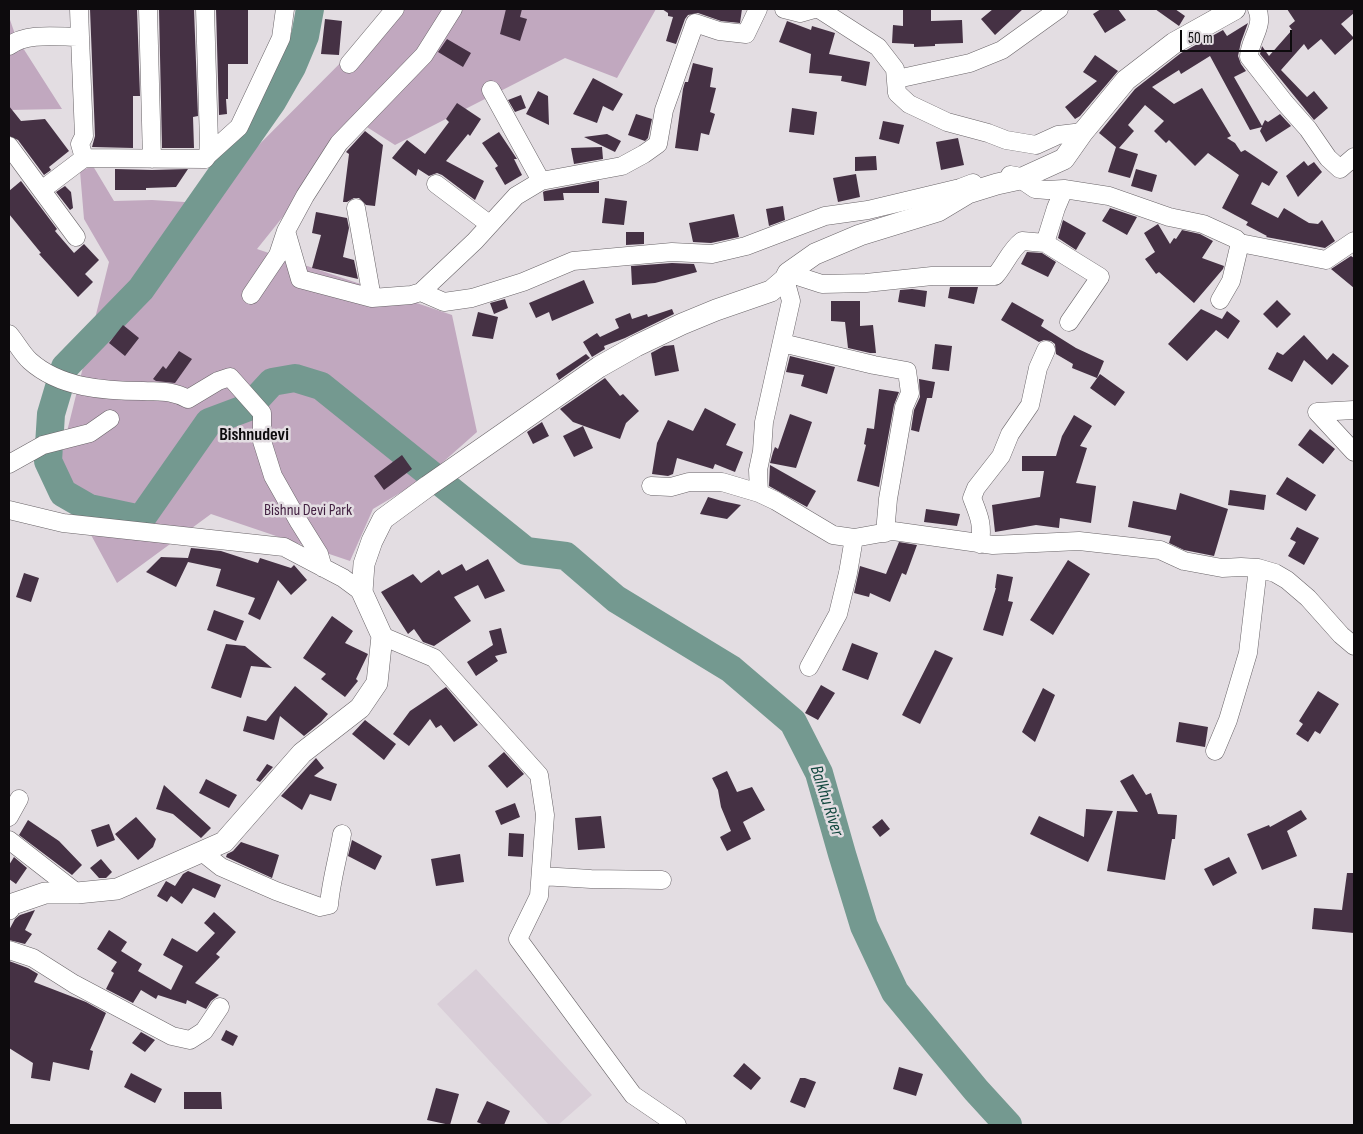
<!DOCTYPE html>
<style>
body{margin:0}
#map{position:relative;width:1363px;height:1134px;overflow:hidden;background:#e3dde2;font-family:"Sofia Sans Condensed",sans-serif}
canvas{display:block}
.frame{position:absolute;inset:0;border:10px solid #0d0b0d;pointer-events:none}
.scale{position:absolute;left:1180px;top:30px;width:112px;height:22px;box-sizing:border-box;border:2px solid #0d0b0d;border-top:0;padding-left:6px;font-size:15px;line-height:18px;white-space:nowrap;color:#0d0b0d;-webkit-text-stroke:4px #e3dde2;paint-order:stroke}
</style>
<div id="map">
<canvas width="1363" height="1134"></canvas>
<div class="frame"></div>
<div class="scale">50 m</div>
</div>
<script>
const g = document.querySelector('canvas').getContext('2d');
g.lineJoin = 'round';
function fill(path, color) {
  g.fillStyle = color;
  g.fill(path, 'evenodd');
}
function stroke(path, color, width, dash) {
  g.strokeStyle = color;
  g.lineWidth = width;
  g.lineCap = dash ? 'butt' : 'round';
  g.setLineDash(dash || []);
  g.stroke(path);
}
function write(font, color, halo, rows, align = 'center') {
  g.font = font + ' "Sofia Sans Condensed",sans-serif';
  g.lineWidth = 5;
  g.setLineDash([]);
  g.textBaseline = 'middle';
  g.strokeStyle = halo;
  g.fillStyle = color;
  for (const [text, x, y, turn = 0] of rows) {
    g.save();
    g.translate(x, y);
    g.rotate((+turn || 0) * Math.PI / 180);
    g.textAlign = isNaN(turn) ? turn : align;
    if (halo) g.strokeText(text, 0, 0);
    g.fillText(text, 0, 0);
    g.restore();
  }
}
fill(new Path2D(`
 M476,969L592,1095L558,1125H549L437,1004Z`), '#d9ced8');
fill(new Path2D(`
 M394,9H656L617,78L565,58L395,145L359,122L257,249L452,315L477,432L425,478L373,509L350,561L211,514L117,583L57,472L109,262L84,219L80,171L93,166L114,201L152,200L201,203Z
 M9,17L16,37L62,109L9,110Z`), '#c1a8bf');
stroke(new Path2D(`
 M310,9L305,36L292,67L272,102L141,289L65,367L51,414L48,461L63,493L89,508L141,519L209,422L249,407L272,382L295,378L321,386L526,551L566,556L616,599L731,669L793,722L819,773L842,854L864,926L895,992L976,1090L1008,1125`), '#749990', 28);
fill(new Path2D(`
 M90,9H137L140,96H133V148L92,147L95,136Z
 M159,9H194L198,116L193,117L194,148H162Z
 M216,9H248V64H228V99H226L227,114L219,115Z
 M506,9H522L520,17L527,19L520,41L500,34Z
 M662,9H742L740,23L721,21L698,13L688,15L685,19L676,44L666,41L673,17L668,16V13Z
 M903,9H931V21L962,20L963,43L935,44V46L914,47V44L892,43L893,25L903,26Z
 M993,9H1023L995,35L981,19Z
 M1101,9H1118L1126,20L1105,33L1093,14Z
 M1155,9H1175L1185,16L1179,26Z
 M1287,9H1354V13L1341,24L1354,38L1335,55L1321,39L1308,50L1304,44L1281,70L1307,97L1314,91L1328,108L1314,120L1260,54L1262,46L1269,56L1292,30L1289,26L1295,21Z
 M325,19L342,21L339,55L321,54Z
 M787,21L811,30L812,26L835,33L829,54L870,62L866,86L841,81L842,76L809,73L811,54L779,42Z
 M1248,23L1241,42L1238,56L1241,64L1246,71L1234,77L1262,126L1265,120L1268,122L1280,114L1291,126L1266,142L1260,131L1262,127L1250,130L1210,56L1181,74L1179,70L1152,87L1174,104L1202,88L1231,136L1227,138L1235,143L1241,152L1245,150L1278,172L1269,186L1262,182L1251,204L1278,218L1284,208L1309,223L1318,224L1322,220L1335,241L1325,248L1266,237L1267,236L1246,225L1248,222L1222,208L1239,175L1208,153L1195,166L1169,140L1166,143L1154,131L1164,121L1145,105L1128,125L1134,131L1119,148L1138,154L1130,178L1108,172L1116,147L1099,133L1135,89L1181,53L1223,30L1227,36Z
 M447,39L471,53L463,67L438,52Z
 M1095,55L1118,71L1080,116L1075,119L1065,107L1097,81L1083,72Z
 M693,63L713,68L710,87L716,88L710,112L715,114L709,135L701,133L698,151L675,148L683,89L685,82H688Z
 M593,78L623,94L613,111L603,106L597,123L573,114Z
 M538,91L548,96L549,125L526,114Z
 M521,95L526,108L515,112L508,100Z
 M457,103L481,119L470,136L468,134L446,161L484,181L475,200L442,175L437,173L429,176L418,169L416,176L392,158L407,140L425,154L449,122L446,119Z
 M9,106L21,121L45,119L69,151L49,167L51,170L44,175L18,140L9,136Z
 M792,108L817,112L814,135L789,132Z
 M636,114L652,119L648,138L645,141L628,135Z
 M883,121L904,125L899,144L879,139Z
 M365,131L383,145L375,206L366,205L359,198H354L347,202H343L349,154L346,152Z
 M499,132L517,159H514L522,175L505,185L495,168L498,166L482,143Z
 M607,134L621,141L615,152L584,137Z
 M958,138L964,165L941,170L936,142Z
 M602,147L603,159L574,164L571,148Z
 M876,156L877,170L855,171V157Z
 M1304,161L1308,166L1314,162L1322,172L1298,197L1286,176Z
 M115,169L152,170L188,169L176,187L146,188V190H115Z
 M1136,169L1157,175L1152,192L1131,186Z
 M856,174L860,197L838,202L833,178Z
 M21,181L57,229L55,231L74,253L84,244L99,260L85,274L93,282L78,297L39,254L41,253L9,214V191Z
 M599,181V193H563L564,200L544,201L543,192L545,191Z
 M65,186L71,192L73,208L70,210L56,192Z
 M605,198L627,201L624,225L602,223Z
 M783,206L785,220L769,226L766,209Z
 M1110,208L1137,217L1127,235L1102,221Z
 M316,212L347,218L349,228L343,257L354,260L358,279L312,268L321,235L312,233Z
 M734,214L739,237L711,243L693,242L689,223Z
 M1063,220L1086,233L1076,250L1058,238Z
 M1158,224L1170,244L1174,238L1176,239L1182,230L1200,234L1213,241L1202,258L1224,266L1223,269L1194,303L1159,272L1156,274L1145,259L1155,252L1144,233Z
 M626,232H644V244L626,245Z
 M1027,252L1042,253L1056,262L1048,277L1021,264Z
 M1351,256L1354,258V288L1331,269Z
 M672,263L694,264L697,272L655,283L632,285L631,266Z
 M584,280L594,303L552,321L549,312L536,318L529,303Z
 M950,287H978L974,304L948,298Z
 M912,289L927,291L925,307L898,302L900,290Z
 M505,299L508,308L494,314L490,303Z
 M1277,300L1291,314L1277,328L1263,314Z
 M831,301H860V326L873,325L876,353H870L848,348L845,322L831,321Z
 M1012,302L1044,320L1041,326L1076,348L1104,361L1097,378L1072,368L1073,364L1056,354L1055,344L1051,341L1044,340L1039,342L1001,320Z
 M672,309L674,314L625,338L604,346L605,349L592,357L583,342L597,333L600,337L619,328L615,319L630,313L632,319L647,314L648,317Z
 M1201,309L1222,319L1227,311L1240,321L1228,339L1216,330L1187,361L1168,344Z
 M478,312L498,317L493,339L472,336Z
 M123,325L139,338L125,356L109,343Z
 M1304,335L1327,360L1333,353L1349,366L1332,385L1304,360L1292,382L1268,369L1277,352L1283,355Z
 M935,344L952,346L949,371L932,369Z
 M674,345L679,371L655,376L651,353L664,346Z
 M179,351L192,359L175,383L156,381L153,379L163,366L166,369Z
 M586,354L590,358L559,380L556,374Z
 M790,356L835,367L827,394L801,386L804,375L786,372Z
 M1100,374L1125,392L1115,406L1090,388Z
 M605,378L620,396L623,394L639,411L626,423L620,439L573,422L560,409Z
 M919,379L935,382L932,398H927L919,432L911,430L914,410L920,397Z
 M879,389L899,392L894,405L879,487L857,481L866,445L864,444L867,428L874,429Z
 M705,408L736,424L726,445L743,452L735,472L715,464L713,469L677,458L673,474L668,476L652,474L657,443L668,420L693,431Z
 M790,414L812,422L796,468L770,463L773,452L775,447L778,449Z
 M1074,415L1092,426L1080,446L1087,448L1076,483L1096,486L1091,523L1060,518L1059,528L1036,525L995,532L992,505L1040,497L1044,471H1022V456H1056L1062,436Z
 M542,422L549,436L533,444L527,432Z
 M583,426L593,448L574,457L563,436Z
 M1310,429L1335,449L1323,464L1298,445Z
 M402,455L412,469L384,490L374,476Z
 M770,465L816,491L807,507L769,486Z
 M1287,477L1316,495L1306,511L1276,494Z
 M1230,490L1266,495L1264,510L1228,505Z
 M1180,493L1228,509L1214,556L1184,550L1169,543L1171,536L1128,527L1133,501L1176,510Z
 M708,497L722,501L741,505L727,519L700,514Z
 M926,509L960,514L957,526L924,522Z
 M1297,527L1319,538L1304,565L1288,556L1296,542L1290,539Z
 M899,542L917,545L906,575L902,573L890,602L870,593L869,597L854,593L860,566L886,574Z
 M191,548L221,551L258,563L260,558L291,568L294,565L307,580L291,595L278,580L260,620L248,614L255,598L216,586L221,569L188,562L176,587L146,572L161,557L188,558Z
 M488,559L505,591L485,599L478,585L454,597L471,621L434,646L423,642L414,629L408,634L381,592L413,574L421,583L439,570L442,575L462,564L466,571Z
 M1068,560L1090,574L1053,635L1030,620Z
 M24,573L39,578L31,602L16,597Z
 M997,574L1013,577L1008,601L1013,602L1003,636L983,630L996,588H995Z
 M214,610L244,621L236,641L207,630Z
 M332,616L353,631L345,643L368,654L356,679L358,681L345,697L321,679L326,674L303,658Z
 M501,628L507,653L495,656L498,661L476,676L467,662L493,645L489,631Z
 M852,643L878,653L868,680L842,670Z
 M226,644L245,646L272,668L251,666L241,698L211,688Z
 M935,650L953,658L920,724L902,715Z
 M821,685L835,693L818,720L805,713Z
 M295,686L328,714L321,722L304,736L280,716L274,740L243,731L247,716L266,721Z
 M446,687L478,725L454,742L441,725L436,728L430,719L409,746L393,734L410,711Z
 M1043,688L1055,695L1035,742L1022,732Z
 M1318,691L1339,704L1320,734L1315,731L1308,742L1296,734L1303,724L1299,721Z
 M365,720L396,744L384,760L352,734Z
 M1179,722L1208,727L1205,747L1176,742Z
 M504,752L524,774L507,788L488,766Z
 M316,758L324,768L314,776L337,784L331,801L310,794L302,810L281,796Z
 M267,764L273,767L260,782L256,780Z
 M727,771L737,792L752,787L765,810L743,822L751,839L727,851L720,837L731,831L721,807L718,790L712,778Z
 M1133,774L1146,795L1151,793L1158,814L1177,815L1175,839H1172L1165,880L1107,871L1117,811L1138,812L1120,781Z
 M206,779L237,795L229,808L199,793Z
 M164,785L211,828L201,838L173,814L156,809Z
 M515,803L520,817L501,825L495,811Z
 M1086,809L1113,811L1088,862L1030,834L1039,816L1084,837Z
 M1301,810L1307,819L1287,831L1297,856L1262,870L1247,834L1269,825L1270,827Z
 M601,816L605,848L578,850L575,818Z
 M136,817L156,839L153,847L138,860L115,834Z
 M882,819L890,829L880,837L872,827Z
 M28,820L59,841L82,865L72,875L19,835Z
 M109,824L115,840L97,847L91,830Z
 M509,833L524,834L523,857L508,856Z
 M352,840L382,856L375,870L348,856Z
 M241,842L279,855L272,878L226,857L227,854L233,851Z
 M460,854L464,882L436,886L431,859Z
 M14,857L27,868L16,884L9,879V865Z
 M1229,857L1237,873L1213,886L1204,869Z
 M101,859L112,872L106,878H99L90,868Z
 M188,871L221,885L215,898L193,888L182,904L171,896L167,902L157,896L166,881L175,886L183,874Z
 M1347,873H1354V933L1312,929L1314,908L1342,910Z
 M35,910L25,930L32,934L25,944L9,940V930L15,919L20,915Z
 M214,912L236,932L216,954L220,957L195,983L219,995L211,1001L206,1009L187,1000L186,1004L158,995L156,999L141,990L133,1003L106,989L114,973L111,971L117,962L97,949L109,930L127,942L121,951L142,964L138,971L171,990L183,966L163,955L172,938L197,952L215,933L204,923Z
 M9,961L28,968L38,974L34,982L86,1002L106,1013L90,1050L93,1051L89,1070L53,1062L50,1081L31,1078L33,1063L9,1048Z
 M226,1030L238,1036L233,1046L221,1040Z
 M141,1032L155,1040L145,1052L132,1043Z
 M744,1063L761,1078L751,1090L733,1076Z
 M899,1067L923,1074L916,1096L893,1089Z
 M131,1073L162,1089L155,1103L124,1087Z
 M800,1078H805L816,1082L805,1108L790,1102Z
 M436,1088L459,1094L450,1125L427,1120Z
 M184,1092H221L222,1109H184Z
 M487,1101L510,1111L504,1125H484L477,1122Z`), '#453144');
const minor = new Path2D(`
 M148,9L152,159
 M784,9L800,13L814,9
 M819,9L878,47L895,69L897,93L909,104L947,122L988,133L1006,140L1036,145L1058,135L1083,132
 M1257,9C1265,26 1249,40 1249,57L1285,103L1308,129L1328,158L1340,169L1354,157
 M80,37L84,136L80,144L84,158L205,159L208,155L209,143L205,9
 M9,46C27,32 58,37 80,37L79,9
 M349,64L395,9
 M897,79L970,63L1002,50L1059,9
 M491,90L541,181
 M9,146L76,237
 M208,155L239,127L281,38L285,9
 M1010,175L1016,176L1035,189L1047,190L1064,189L1109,196L1169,217L1203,224L1236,239L1240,243L1326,260L1354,241
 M436,184L489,224
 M43,189L84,158
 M356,208L372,298
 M286,231L300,279L372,298L411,295L421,292L475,241L516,196L541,181L622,166L644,154L658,144L664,110L695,23L719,31L746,34L758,9
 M1045,243L1056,208L1064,189
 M788,273L822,284L866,283L932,276H995C1005,265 1010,250 1022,241L1045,243L1100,277L1069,322
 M785,279L791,301L764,422L762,451L758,470L759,493L776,501L833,535L854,538L893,531L993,545L1079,541L1160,550L1184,561L1222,568L1241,567L1258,568L1275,573L1287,580L1308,598L1341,635L1354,646
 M421,292L444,302L472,298L523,282L573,261L672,252L712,254L746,246L825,216L868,210L960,188L973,183
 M251,295L278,255L286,231L305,196L339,143L424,55L453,9
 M1220,300L1231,281L1240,243
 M9,334C16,342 22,354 30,361C60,388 105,391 143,391C161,392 171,390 188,399L218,381L230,377L262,413V441L273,476L299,522L319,554L323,568
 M782,343L874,365L907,371L910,393L904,407L888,499L885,533
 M1317,412L1354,452
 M1317,412L1354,410
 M9,464L43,445L90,433L110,419
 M651,486L671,487L689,482H722L759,493
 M9,510L63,523L284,547L343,578L362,592
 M980,544C983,524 979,516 972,498L976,488L1001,456L1010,434L1030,405L1038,368L1046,350
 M382,636L434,658L539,775L545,815L539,896L518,939L633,1095L677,1125
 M809,667L838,614L848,573L854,538
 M1215,751L1228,720L1248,653L1258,568
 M9,817L19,799
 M9,840L77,893
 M202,852L221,867L276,891L320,907L329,905C331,881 338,858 342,834
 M541,876L591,879L662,880
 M9,950L33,958L74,984L172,1036L190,1040L204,1031L220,1007`);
const tertiary = new Path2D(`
 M9,909L10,905L45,893H77L117,889L224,842L302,753L360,708L377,683L382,636L362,592L364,564L372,541L383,519L428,486L599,367L636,346L682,324L716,310L771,291L785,279L788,273L815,254L860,235L938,211L968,193L997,184L1020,179L1064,159L1083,132L1126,80L1174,43L1235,9`);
stroke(minor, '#696468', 19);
stroke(tertiary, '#696468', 22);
stroke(minor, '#fff', 18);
stroke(tertiary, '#fff', 21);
write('16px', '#411f40', '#e3dde2', [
 ["Bishnu Devi Park",308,511]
]);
write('bold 18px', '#0d0b0d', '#e3dde2', [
 ["Bishnudevi",254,435]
]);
write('italic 18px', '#12483f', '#e3dde2', [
 ["Balkhu River",826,801,72]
]);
</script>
